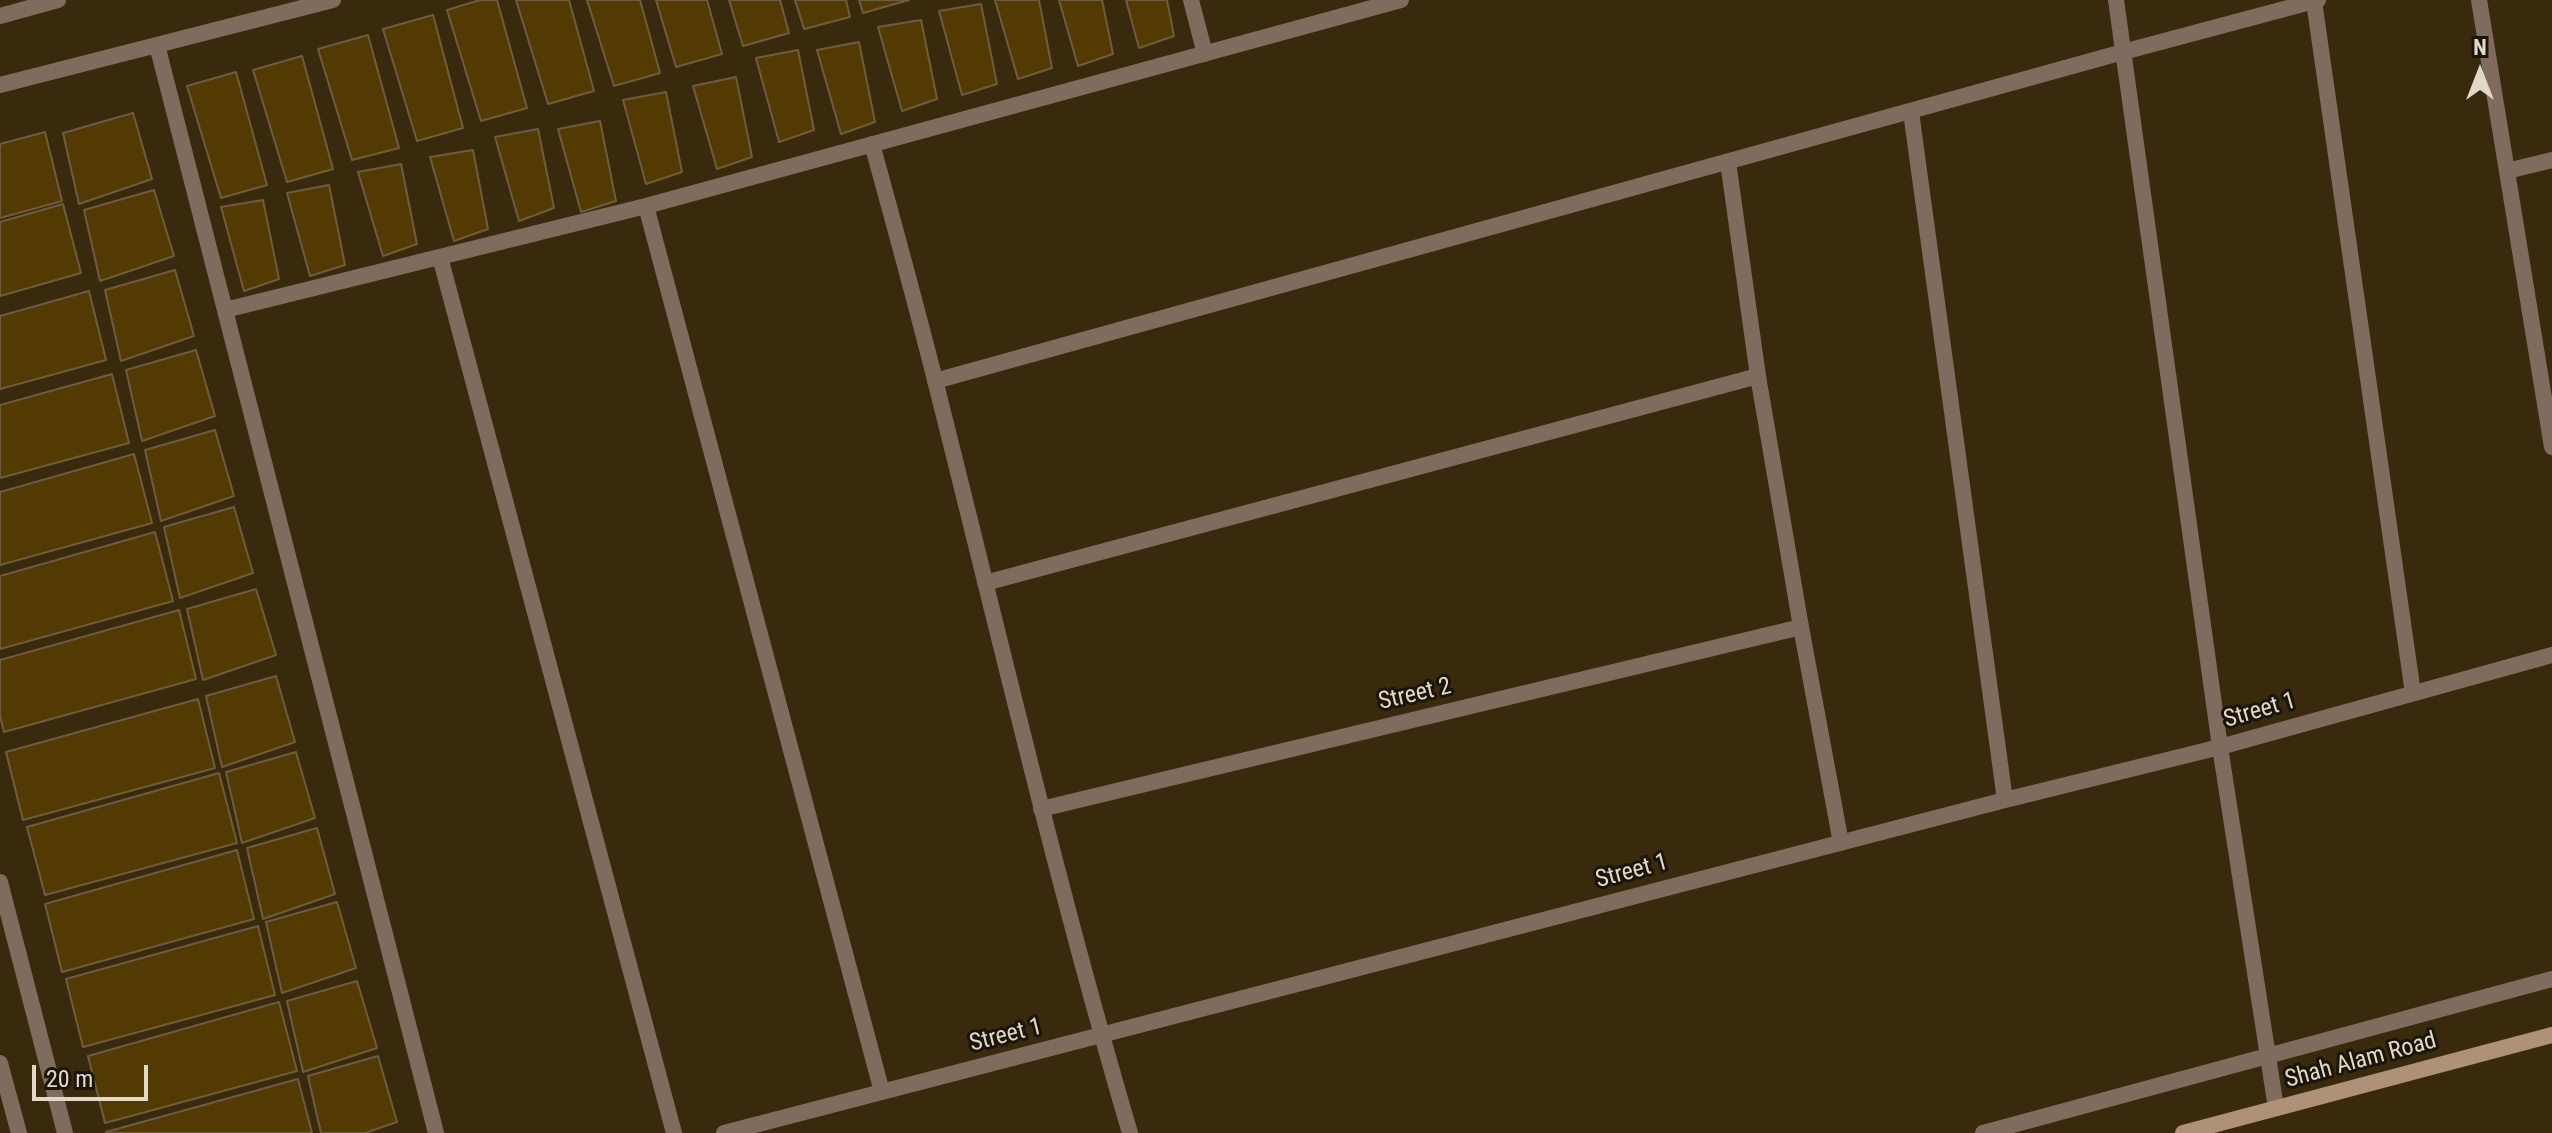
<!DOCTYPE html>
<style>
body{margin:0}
#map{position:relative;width:2552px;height:1133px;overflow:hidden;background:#3a2a0d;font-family:"Roboto Condensed",sans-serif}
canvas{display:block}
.north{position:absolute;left:2440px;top:32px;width:80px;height:80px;-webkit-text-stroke:6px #1b1408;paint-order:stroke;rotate:0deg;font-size:22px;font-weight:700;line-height:32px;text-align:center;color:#e2d8c8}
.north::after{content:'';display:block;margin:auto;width:28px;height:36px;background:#e2d8c8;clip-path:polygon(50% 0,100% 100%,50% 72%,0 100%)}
.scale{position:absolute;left:32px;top:1065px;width:116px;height:36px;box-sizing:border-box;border:4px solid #e2d8c8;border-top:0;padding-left:10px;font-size:24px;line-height:28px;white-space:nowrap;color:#e2d8c8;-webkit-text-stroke:6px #1b1408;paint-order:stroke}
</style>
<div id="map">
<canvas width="2552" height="1133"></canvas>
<div class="north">N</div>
<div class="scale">20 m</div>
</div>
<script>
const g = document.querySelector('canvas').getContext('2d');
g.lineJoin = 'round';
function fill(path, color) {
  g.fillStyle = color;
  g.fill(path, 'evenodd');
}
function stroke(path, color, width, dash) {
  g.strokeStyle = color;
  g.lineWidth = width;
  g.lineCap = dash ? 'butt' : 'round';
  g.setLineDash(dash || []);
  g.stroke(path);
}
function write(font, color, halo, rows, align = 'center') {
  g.font = font + ' "Roboto Condensed",sans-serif';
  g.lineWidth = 6;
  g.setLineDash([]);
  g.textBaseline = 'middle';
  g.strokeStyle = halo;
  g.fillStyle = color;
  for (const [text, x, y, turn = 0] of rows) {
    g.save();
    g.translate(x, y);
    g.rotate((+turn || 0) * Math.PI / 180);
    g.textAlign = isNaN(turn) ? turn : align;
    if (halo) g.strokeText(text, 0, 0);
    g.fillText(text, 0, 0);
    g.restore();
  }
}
const building = new Path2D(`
 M480,0H497L527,108L481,121L447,10Z
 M516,0H569L594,91L548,104Z
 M587,0H640L660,73L614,86Z
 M656,0H707L722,54L676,67Z
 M729,0H780L789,33L743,46Z
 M795,0H846L850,17L804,29Z
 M859,0H909L863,13Z
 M995,0H1039L1052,68L1018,79Z
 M1059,0H1102L1113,54L1078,66Z
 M1126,0H1167L1174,36L1139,48Z
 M981,4L997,84L962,95L939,11Z
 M433,15L463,128L417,141L383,29Z
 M921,20L937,99L902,111L878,27Z
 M368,35L399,148L352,160L318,49Z
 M859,42L875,122L841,134L817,50Z
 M798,50L814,130L779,142L756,58Z
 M302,56L333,169L287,182L253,70Z
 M236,72L267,185L221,198L187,86Z
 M736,77L752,157L717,169L693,86Z
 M666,92L682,172L646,184L623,100Z
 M133,113L152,179L79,204L63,133Z
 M600,121L616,201L581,212L558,129Z
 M538,129L554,208L519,221L495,137Z
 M45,132L62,201L0,218V144Z
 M473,150L488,229L454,241L430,157Z
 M401,164L417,244L383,256L358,172Z
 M329,185L345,265L310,276L287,193Z
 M154,190L174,256L100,281L84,210Z
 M263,200L279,279L244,291L221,207Z
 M63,204L81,273L0,296V222Z
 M175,270L194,336L121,361L105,290Z
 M89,291L106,360L0,389V316Z
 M196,350L215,416L142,441L126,370Z
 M112,374L129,443L0,478V405Z
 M215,430L234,496L161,521L145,450Z
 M134,454L152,523L0,565V492Z
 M234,507L253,573L180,598L164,527Z
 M155,532L173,601L0,649V576Z
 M256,589L276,655L203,680L187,609Z
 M179,610L196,679L4,732L0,716V660Z
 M276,676L295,742L222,767L206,696Z
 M198,699L215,768L23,820L6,752Z
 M296,752L315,818L242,843L226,772Z
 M219,773L237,843L45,895L27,827Z
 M317,828L335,894L263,919L247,848Z
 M237,850L254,919L62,972L45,904Z
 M337,902L356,968L282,993L266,922Z
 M258,926L275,995L83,1047L66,979Z
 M357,981L377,1048L303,1072L287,1001Z
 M279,1002L297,1071L105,1123L88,1056Z
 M378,1056L397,1122L365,1133H321L308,1076Z
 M298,1079L312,1133H106V1132Z`);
fill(building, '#533a02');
stroke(building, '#6e5c3e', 2);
stroke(new Path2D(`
 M1191,0L1205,54
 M2116,0L2220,747L2276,1108
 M2479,0L2552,447
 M2314,1L2413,693
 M0,16L58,0
 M157,45L436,1133
 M0,85L333,0
 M1911,112L2005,800
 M872,144C894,224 916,304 936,384C999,634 1057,885 1130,1133
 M1728,162L1758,376L1801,627L1841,843
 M2507,171L2552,160
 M646,206L882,1092
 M440,257L674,1133
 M225,310L646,206L1401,0
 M935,381L2123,52L2318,0
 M985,583L1758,376
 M1041,809L1801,627
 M0,882L65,1133
 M0,1063L19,1133
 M724,1133L2005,800L2220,747L2552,655
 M1983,1133L2552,979`), '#806c5e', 16);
stroke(new Path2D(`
 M2183,1133L2552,1035`), '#af9078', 16);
write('24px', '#e2d8c8', '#1b1408', [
 ["Street 2",1415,695,-13],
 ["Street 1",2260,711,-16],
 ["Street 1",1632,872,-15],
 ["Street 1",1006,1036,-14],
 ["Shah Alam Road",2361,1061,-15]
]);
</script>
